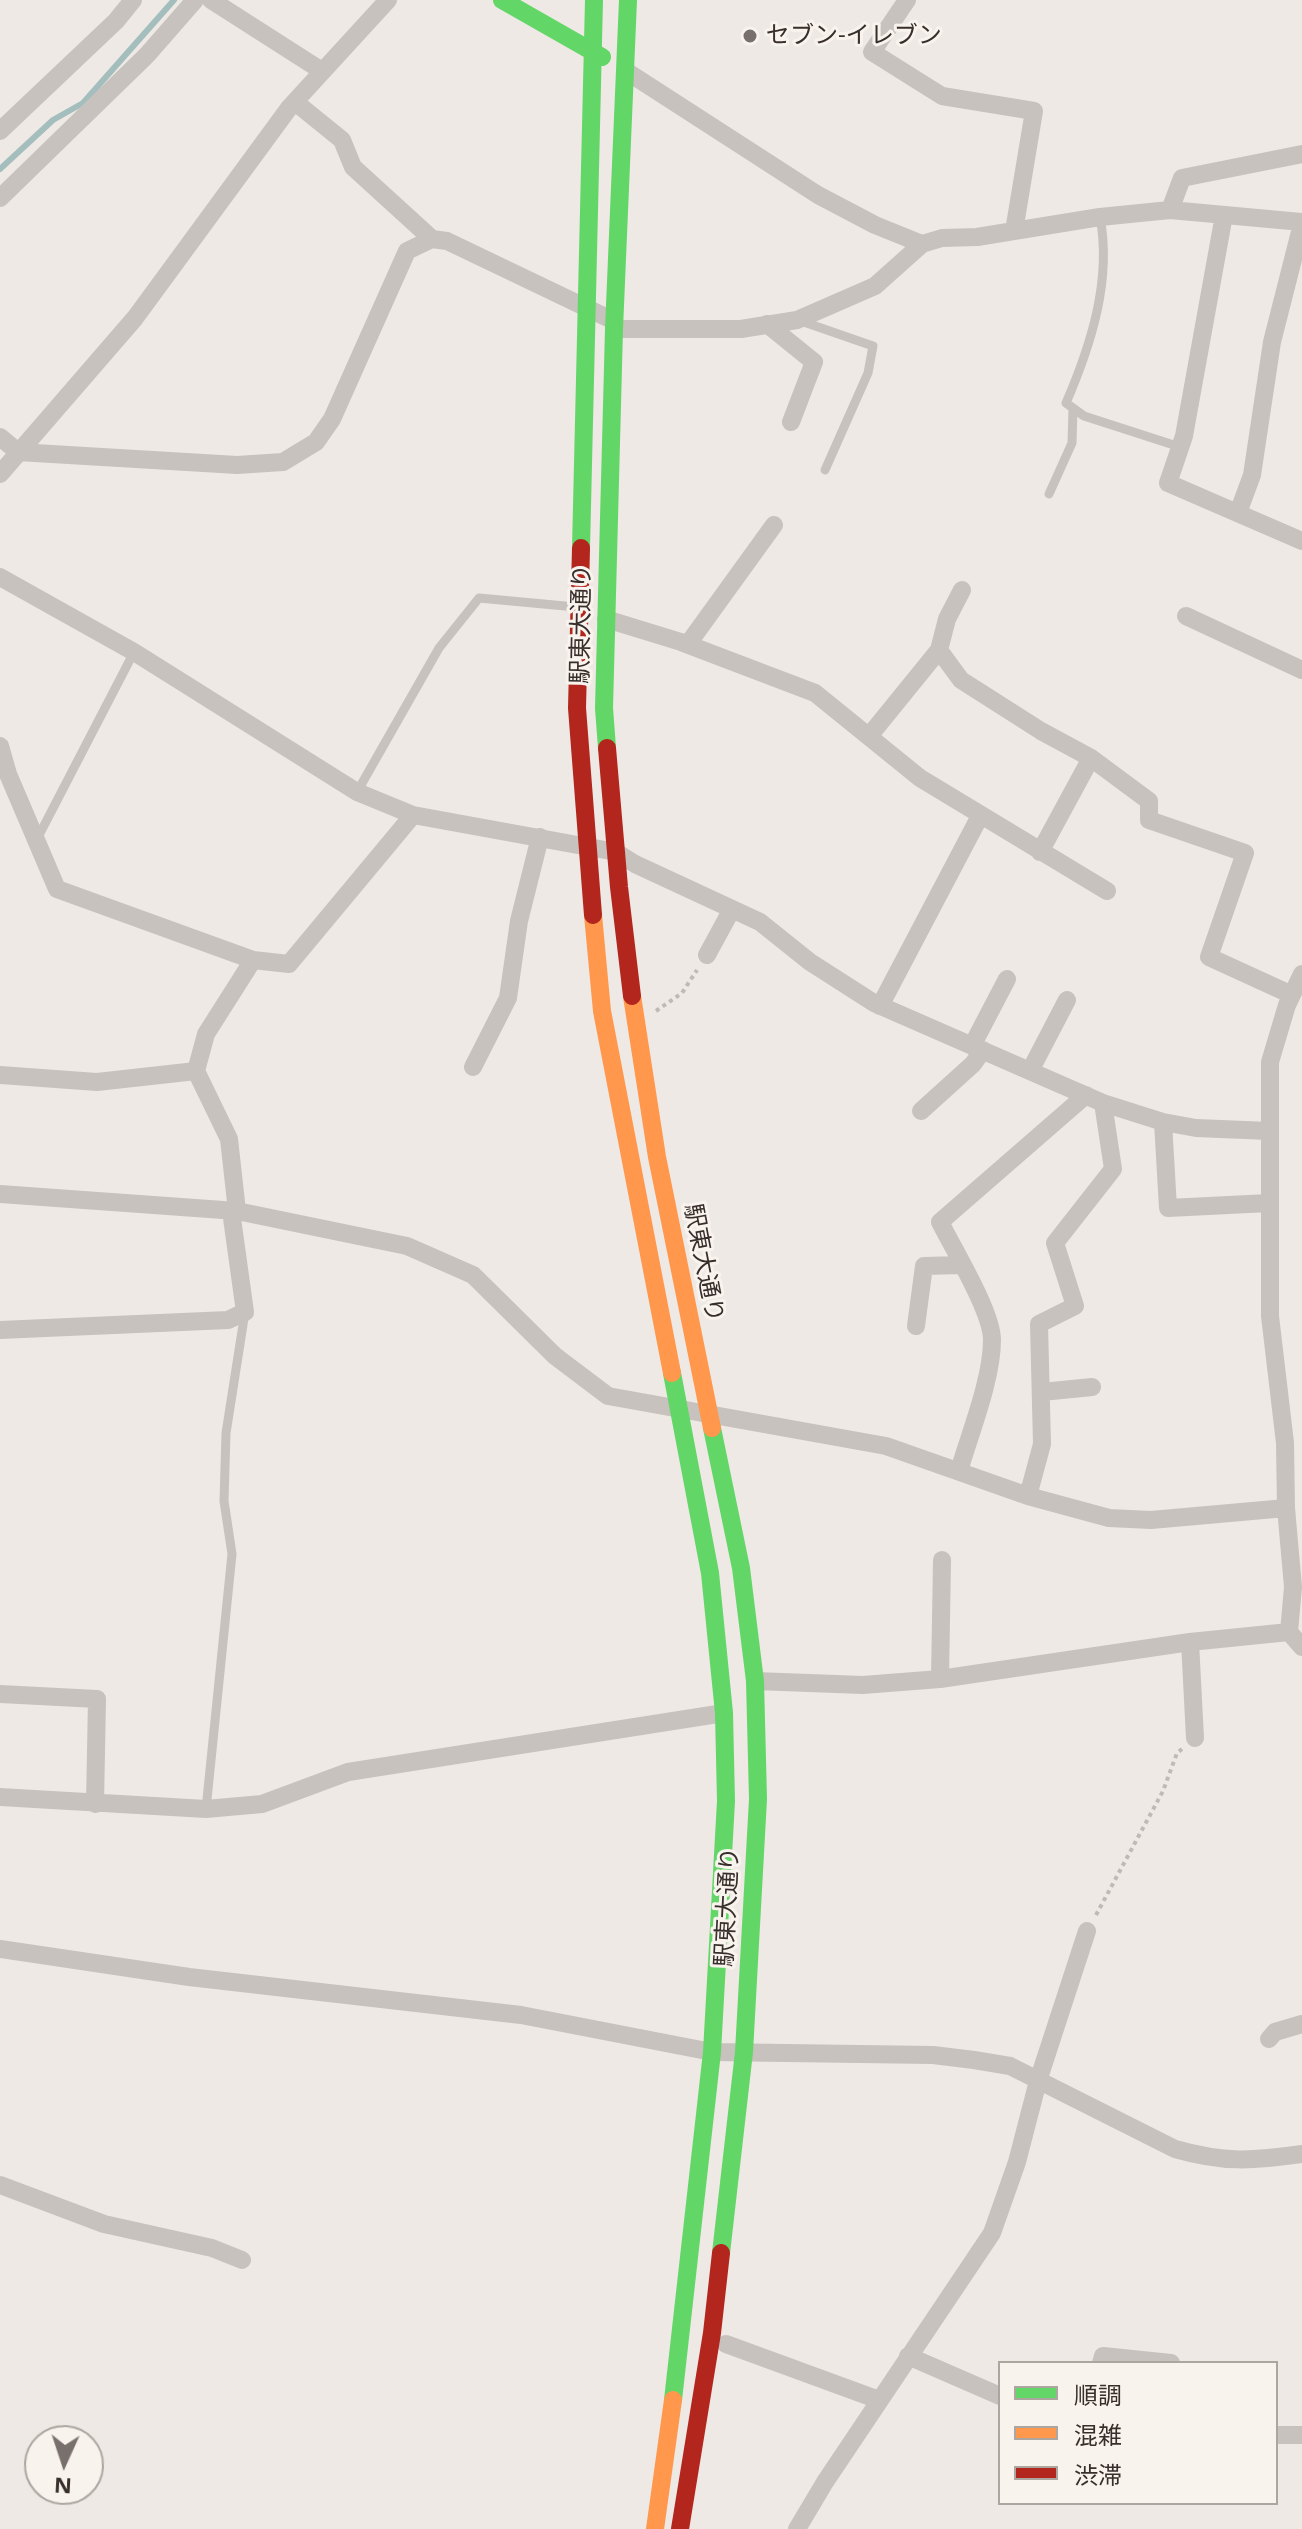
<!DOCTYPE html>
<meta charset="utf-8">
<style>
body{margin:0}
#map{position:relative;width:1302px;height:2529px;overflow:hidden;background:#eee9e4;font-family:"Open Sans","Noto Sans JP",sans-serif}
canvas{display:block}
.legend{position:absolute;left:998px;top:2361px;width:280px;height:144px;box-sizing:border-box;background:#f9f3ee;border:2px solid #aca5a0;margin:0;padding:10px 14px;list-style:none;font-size:24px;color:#382f2c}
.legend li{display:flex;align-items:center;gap:16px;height:40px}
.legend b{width:40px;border:2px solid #aca5a0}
.north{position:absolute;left:24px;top:2425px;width:80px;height:80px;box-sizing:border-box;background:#f9f3ee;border:2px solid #aca5a0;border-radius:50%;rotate:183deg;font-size:22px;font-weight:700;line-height:32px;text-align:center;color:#382f2c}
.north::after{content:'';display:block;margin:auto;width:28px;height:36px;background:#78706c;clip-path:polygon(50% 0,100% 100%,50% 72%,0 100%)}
</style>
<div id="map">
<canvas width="1302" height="2529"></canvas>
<ul class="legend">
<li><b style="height:10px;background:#63d668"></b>順調</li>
<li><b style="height:10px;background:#ff974d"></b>混雑</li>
<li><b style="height:10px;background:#b3261e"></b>渋滞</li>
</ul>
<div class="north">N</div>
</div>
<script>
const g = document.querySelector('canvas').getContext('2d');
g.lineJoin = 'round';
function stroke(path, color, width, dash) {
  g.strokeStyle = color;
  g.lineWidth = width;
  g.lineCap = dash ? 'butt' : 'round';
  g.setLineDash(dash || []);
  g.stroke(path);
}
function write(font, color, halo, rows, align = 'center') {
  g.font = font + ' "Open Sans","Noto Sans JP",sans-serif';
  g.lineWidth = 6;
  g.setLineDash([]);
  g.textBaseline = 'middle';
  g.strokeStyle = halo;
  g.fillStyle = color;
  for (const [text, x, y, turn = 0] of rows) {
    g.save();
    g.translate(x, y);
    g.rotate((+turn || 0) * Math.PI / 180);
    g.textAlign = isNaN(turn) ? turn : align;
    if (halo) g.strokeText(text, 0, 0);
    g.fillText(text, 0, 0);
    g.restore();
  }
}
stroke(new Path2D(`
 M0,169L53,120L83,103L174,0`), '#a3bebc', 6);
stroke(new Path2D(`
 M656,1011L682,993L697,970
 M1096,1915L1163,1791L1177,1753L1182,1749`), '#bfbab6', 4, [4, 4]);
stroke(new Path2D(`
 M1100,217C1112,280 1091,345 1066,403L1084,416L1180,447
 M798,320L873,346L868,373L825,470
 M1049,494L1072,443L1073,408
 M357,792L439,648L479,598L576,607
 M36,841L134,652
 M206,1809L232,1554L224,1501L226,1433L245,1312`), '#c7c2bd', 9);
stroke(new Path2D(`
 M211,0L322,71
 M907,0L872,52L942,96L1034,111L1014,231
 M626,71L818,195L875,225L922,244L942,238L977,237L1100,217L1170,210L1302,222
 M295,102L342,140L353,167L432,239
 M0,131L116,21L133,0
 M0,198L147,55L195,0
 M1170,210L1182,178L1302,154
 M1224,215L1184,436L1168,483L1302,541
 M767,324L814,362L791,422
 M614,329H741L797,320L875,286L922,244
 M0,437L18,452L237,465L283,462L316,442L332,419L407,251L432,239L447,241L614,321
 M0,474L135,318L289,108L388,0
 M1238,513L1252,475L1272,342L1302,224
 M0,577L134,652L357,792L413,815L616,852L635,864L760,922L810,962L874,1003L1103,1103L1163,1122L1196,1128L1269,1131
 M962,590L947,619L939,650L961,680L1041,731L1091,758L1149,801V820L1245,853L1209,957L1292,995
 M1186,616L1302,670
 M606,619L681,642L815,693L920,778L1107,891
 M688,644L774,525
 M870,735L939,650
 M0,746L8,774L57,889L253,960
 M1040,852L1091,758
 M707,955L732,909
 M1302,974L1287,1005L1270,1062V1316L1285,1443L1286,1508L1293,1587L1289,1632L1302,1647
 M880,1006L980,816
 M972,1046L1007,979
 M473,1067L508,998L519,921L540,837
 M1030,1071L1067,1000
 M0,1075L97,1082L196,1071
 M921,1111L973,1064L983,1050
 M1163,1122L1168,1208L1269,1203
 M0,1194L237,1211L407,1246L473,1275L555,1356L608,1396L886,1446L1028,1496L1109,1518L1151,1520L1286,1508
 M237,1211L229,1139L196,1071L206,1034L253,960L289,964L413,815
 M916,1326L924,1266L962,1265
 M0,1330L228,1320L245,1312L231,1211
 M1042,1392L1092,1387
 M959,1471C970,1433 992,1379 992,1340C992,1312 954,1250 940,1222L1086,1095
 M1028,1496L1042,1444L1039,1324L1075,1306L1055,1243L1113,1169L1103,1103
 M1190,1642L1195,1738
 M940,1679L942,1560
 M755,1681L863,1685L940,1679L1190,1642L1289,1632
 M0,1694L97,1699L95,1804
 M0,1797L206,1809L262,1804L348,1772L724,1713
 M0,1949L189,1977L521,2015L712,2052L933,2055L974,2060L1010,2066L1175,2149C1224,2163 1253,2161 1302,2154
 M1269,2039L1275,2032L1302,2024
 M0,2185L104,2224L212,2248L242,2260
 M726,2344L879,2400
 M908,2356L1000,2396
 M1101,2363L1103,2356L1171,2363
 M1276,2435H1302
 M797,2529L825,2482L992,2233L1017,2162L1038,2081L1087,1931`), '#c7c2bd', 18);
stroke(new Path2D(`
 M502,0L602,57
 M581,548L594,0
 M607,748L604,708L614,329L628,0
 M672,1373L710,1573L724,1713L726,1801L712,2052L673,2400
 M712,1428L741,1568L755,1681L758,1799L744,2052L721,2253`), '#63d668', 18);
stroke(new Path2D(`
 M593,915L602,1011L672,1373
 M632,996L657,1157L712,1428
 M655,2529L673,2400`), '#ff974d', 18);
stroke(new Path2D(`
 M581,548L577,708L593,915
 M607,748L619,887L632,996
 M680,2529L712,2333L721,2253`), '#b3261e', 18);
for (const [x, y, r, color] of [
 [750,36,8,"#78706c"]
]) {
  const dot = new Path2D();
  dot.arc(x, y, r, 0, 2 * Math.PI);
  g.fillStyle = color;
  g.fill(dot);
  stroke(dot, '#f9f3ee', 3);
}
write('24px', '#382f2c', '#f9f3ee', [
 ["セブン-イレブン",766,36]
], 'left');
write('24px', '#382f2c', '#f9f3ee', [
 ["駅東大通り",582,624,-89],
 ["駅東大通り",703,1263,79],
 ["駅東大通り",728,1907,-87]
]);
</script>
